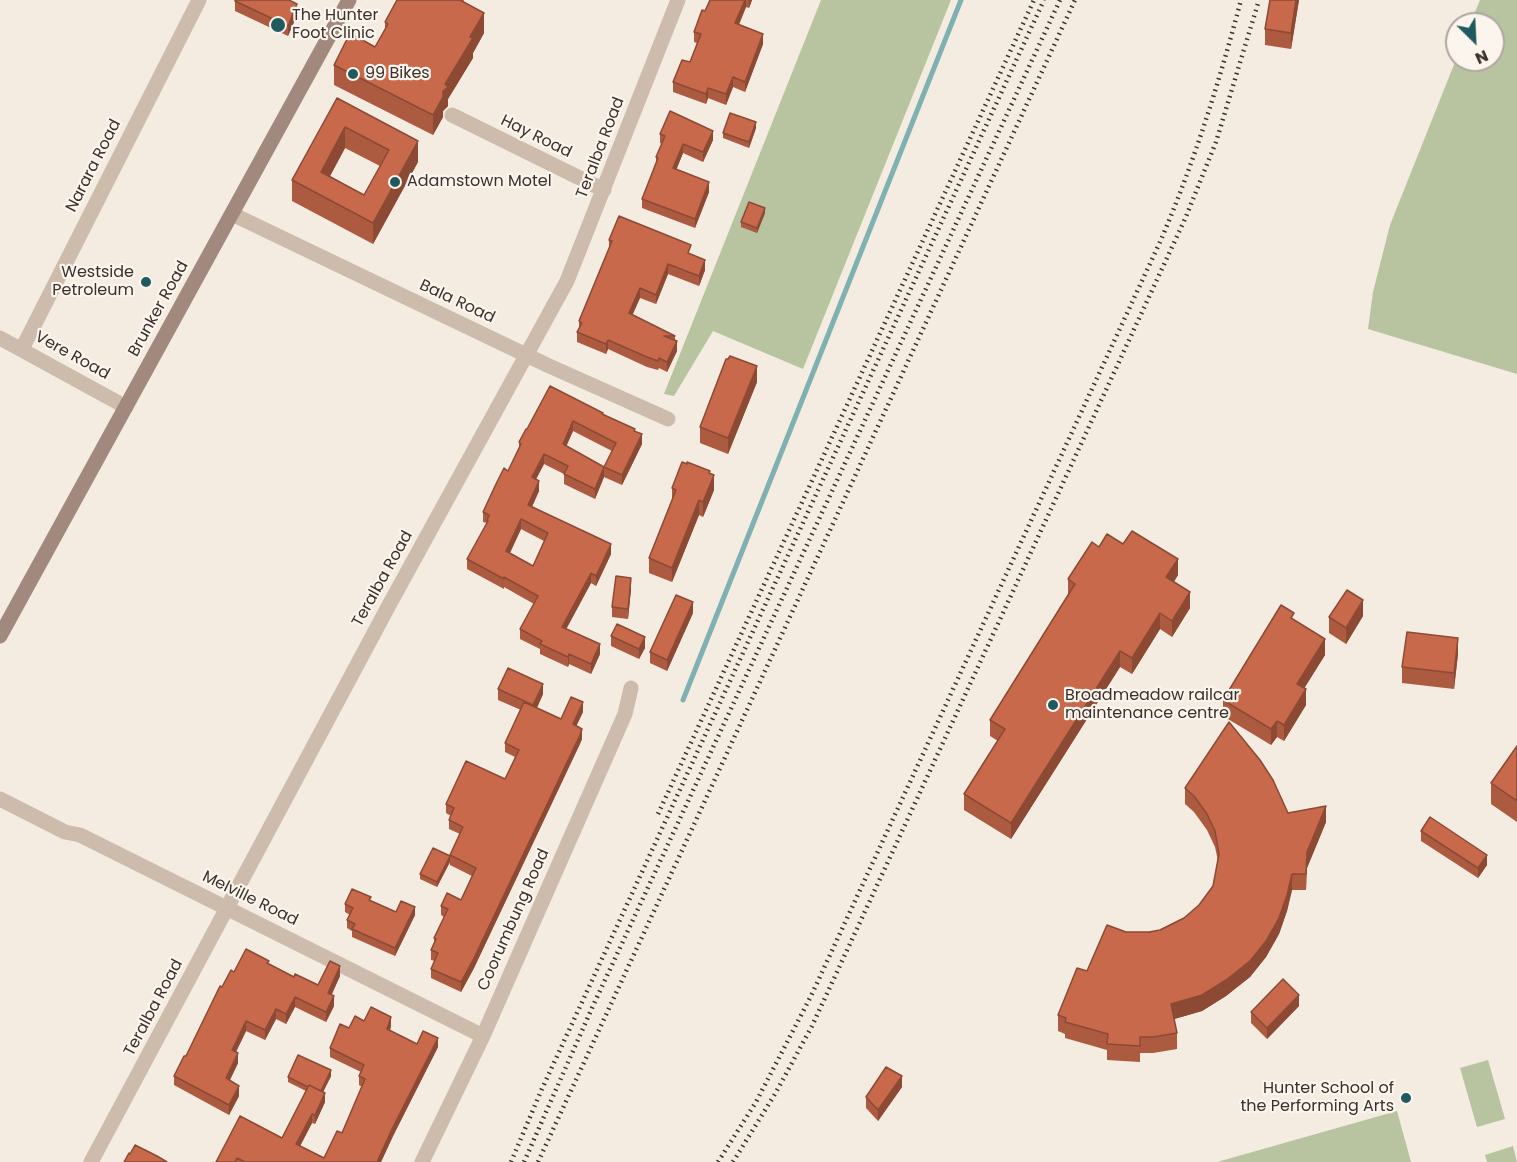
<!DOCTYPE html>
<style>
body{margin:0}
#map{position:relative;width:1517px;height:1162px;overflow:hidden;background:#f4ebe1;font-family:Poppins,sans-serif}
canvas{display:block}
.north{position:absolute;left:1445px;top:12px;width:60px;height:60px;box-sizing:border-box;background:#fbf5ee;border:2px solid #aea6a0;border-radius:50%;rotate:156deg;font-size:16px;font-weight:700;line-height:24px;text-align:center;color:#3b302b}
.north::after{content:'';display:block;margin:auto;width:21px;height:27px;background:#1f5a5e;clip-path:polygon(50% 0,100% 100%,50% 72%,0 100%)}
</style>
<div id="map">
<canvas width="1517" height="1162"></canvas>
<div class="north">N</div>
</div>
<script>
const g = document.querySelector('canvas').getContext('2d');
g.lineJoin = 'round';
function fill(path, color) {
  g.fillStyle = color;
  g.fill(path, 'evenodd');
}
function stroke(path, color, width, dash) {
  g.strokeStyle = color;
  g.lineWidth = width;
  g.lineCap = dash ? 'butt' : 'round';
  g.setLineDash(dash || []);
  g.stroke(path);
}
function write(font, color, halo, rows, align = 'center') {
  g.font = font + ' Poppins,sans-serif';
  g.lineWidth = 4.5;
  g.setLineDash([]);
  g.textBaseline = 'middle';
  g.strokeStyle = halo;
  g.fillStyle = color;
  for (const [text, x, y, turn = 0] of rows) {
    g.save();
    g.translate(x, y);
    g.rotate((+turn || 0) * Math.PI / 180);
    g.textAlign = isNaN(turn) ? turn : align;
    if (halo) g.strokeText(text, 0, 0);
    g.fillText(text, 0, 0);
    g.restore();
  }
}
fill(new Path2D(`
 M821,0H951L803,369L713,331L674,396L664,394Z
 M1480,0H1517V374L1368,329L1373,292L1390,225L1457,57V60H1493V24H1470Z
 M1488,1060L1505,1119L1477,1127L1460,1068Z
 M1397,1111L1411,1162H1217Z
 M1513,1146L1517,1162H1487L1485,1155Z`), '#b8c4a0');
stroke(new Path2D(`
 M683,700L961,0`), '#7fb0b2', 5);
stroke(new Path2D(`
 M452,115L604,190
 M232,214L547,365L668,419
 M0,338L126,407
 M22,349L199,0
 M0,799L65,832L80,835L483,1036
 M91,1162L388,607L567,281L678,0
 M422,1162L483,1036L625,714L631,688`), '#cdbbac', 15);
stroke(new Path2D(`
 M0,636L349,0`), '#a18a7d', 15);
stroke(new Path2D(`
 M658,814L1034,0
 M511,1162L541,1091L1044,0
 M524,1162L592,1008L1060,0
 M538,1162L1075,0
 M718,1162L756,1102L811,996L1160,242C1194,163 1219,83 1241,0
 M733,1162L775,1094L812,1026L1185,219L1216,142L1259,0`), '#3b302b', 4.5, [1.5, 4.5]);
fill(new Path2D(`
 M397,0H464L463,2L484,33L473,53V58L448,99V106L443,111V117L433,135L334,85V65L375,47L385,29V22Z
 M710,0H752L749,8L746,7L739,25L763,44L745,92L733,87L726,105L708,98L706,104L673,92V82L690,62L697,43L694,42V32L705,11Z
 M1270,0H1299L1291,49L1265,45V29Z
 M235,1L297,15L288,36L235,11Z
 M337,98L418,162L373,244L292,201V180ZM345,148L380,166L364,195L330,176Z
 M756,128L749,148L723,138V133Z
 M660,134L713,140L703,162L683,153L676,170L709,192L695,228L642,208V199L656,163V157L662,144L660,143Z
 M765,213L757,233L741,227V222Z
 M609,240L691,255L705,270L699,286L668,274L656,304L640,298L632,315L675,336V340L677,351L667,372L659,368L658,370L647,367L608,349L606,354L577,342V332L579,329V321L609,249Z
 M757,382L728,454L700,443V427Z
 M603,415L635,431L642,444L622,485L604,477V467L612,451L573,431L566,446L604,477L595,499L564,484V474L544,464L536,479L539,491L532,507L611,554L596,586L591,583L566,629L600,654L591,674L569,664L568,667L540,654V649L520,639V629L534,604L504,587V589L467,569V559L487,525V523L483,522V512L508,471L519,449V442L527,429ZM521,529L544,541L533,566L510,553Z
 M710,474L714,490L703,517L699,515L672,582L649,573V558L672,501V488Z
 M1123,544L1178,575L1174,582L1190,608L1172,637L1160,629L1132,674L1120,667L1011,839L964,810V794L998,741L990,736V720L1068,595V579Z
 M631,589L628,619L612,617V607Z
 M693,613L667,671L650,663V652Z
 M1363,616L1346,644L1329,633V617Z
 M1294,620L1325,655L1304,688L1306,705L1284,741L1277,737L1271,745L1223,716V700Z
 M611,636L645,648L639,659L611,646Z
 M1458,654L1454,689L1402,683V667Z
 M498,689L543,694L537,708L561,719L583,712L576,726L582,739L474,968L461,992L431,978V969L435,961L431,960V950L434,944V938L444,917L441,915V906L461,900L472,876L450,865V862L437,887L420,879V874L450,856L460,834L449,829V820L451,816L446,813V804L505,779L515,757L505,752V743L521,710L498,700Z
 M1517,746V822L1491,804V783Z
 M1185,788L1326,822L1307,868L1306,890H1292L1287,911L1279,934L1266,957L1250,977L1226,996L1202,1011L1174,1019L1177,1033V1049L1153,1053H1140V1062L1107,1060V1050L1065,1038V1034L1058,1031V1015L1087,971L1126,932H1149L1160,930L1184,918L1199,905L1213,886L1218,861L1215,847L1207,830L1194,812L1185,804Z
 M1421,831L1487,865L1478,878L1421,841Z
 M371,901L396,912L415,915L395,956L352,937V931L347,928V920L350,915L345,912V904Z
 M269,964L294,977L318,985L340,976L331,995L334,1006L326,1022L295,1007L286,1024L276,1019L265,1040L246,1031L236,1052L238,1063L230,1080L239,1096L229,1115L174,1085V1076L186,1056L222,987L234,972Z
 M1299,1006L1267,1039L1251,1023V1012Z
 M364,1021L391,1026L390,1031L417,1044L438,1047L393,1136L381,1162H216L282,1138L306,1091L288,1082V1077L331,1076L323,1092L325,1102L315,1124L312,1123L300,1146L324,1158L342,1133L362,1087L359,1085V1076L361,1072L330,1057V1048L349,1028Z
 M902,1087L878,1121L866,1108V1097Z`), '#ac5a40');
fill(new Path2D(`
 M745,0H746V7L735,33V23Z
 M749,0H752L749,8Z
 M1296,0H1299L1291,49V33Z
 M297,4V15L288,36V26Z
 M484,13V33L473,53V58L448,99V106L443,111V117L433,135V115L443,91L445,84Z
 M763,34V44L745,92V82Z
 M733,77V87L726,105V94Z
 M708,88V98L706,104V94Z
 M756,122V128L749,148V142Z
 M345,127V148L321,193V172Z
 M713,131V140L703,162V152Z
 M418,141V162L373,244V223Z
 M683,144V153L673,178V168Z
 M709,182V192L695,228V219Z
 M765,208V213L757,233V228Z
 M705,260V270L699,286V276Z
 M668,264V274L656,304V295Z
 M640,288V298L629,323V313Z
 M608,340V349L606,354V344Z
 M677,341V351L667,372V362Z
 M757,366V382L728,454V438Z
 M573,421V431L563,454V444Z
 M642,434V444L622,485V475Z
 M544,454V464L532,487V477Z
 M604,467V477L595,499V489Z
 M710,471V484L714,475V490L703,517V502Z
 M539,481V491L528,515V505Z
 M699,500V515L672,582V568Z
 M521,519V529L506,561V551Z
 M611,544V554L596,586V576Z
 M1178,559V575L1166,593V577Z
 M591,573V583L562,637V627Z
 M631,578V589L628,619V609Z
 M1190,592V608L1172,637V621Z
 M1363,600V616L1346,644V628Z
 M693,602V613L667,671V660Z
 M1160,613V629L1132,674V658Z
 M645,637V648L639,659V649Z
 M1458,638V654L1454,689V673Z
 M1325,639V655L1297,700V684Z
 M600,644V654L591,674V664Z
 M1120,651V667L1011,839V823Z
 M569,654V664L568,667V657Z
 M543,684V694L533,716V705Z
 M1306,689V705L1284,741V725Z
 M583,702V712L573,733V724Z
 M1277,721V737L1271,745V729Z
 M582,729V739L580,744L474,968L461,992V982Z
 M1326,806V822L1307,868L1306,890L1307,852Z
 M1487,855V865L1478,878V868Z
 M450,856V862L437,887V882Z
 M1292,874V890L1287,911L1279,934L1266,957L1250,977L1226,996L1202,1011L1171,1020V1004Z
 M415,907V915L395,956V948Z
 M340,966V976L328,1003V993Z
 M1299,995V1006L1267,1039V1028Z
 M334,996V1006L326,1022V1012Z
 M295,997V1007L286,1024V1014Z
 M276,1009V1019L265,1040V1030Z
 M391,1017V1026L387,1038V1029Z
 M246,1021V1031L232,1060V1050Z
 M438,1038V1047L393,1136L381,1162H377L393,1127Z
 M238,1053V1063L226,1088V1078Z
 M331,1070V1076L320,1098V1092Z
 M902,1076V1087L878,1121V1110Z
 M239,1086V1096L229,1115V1105Z
 M325,1093V1102L315,1124V1115Z
 M312,1114V1123L296,1154V1144Z`), '#8c4a34');
const building = new Path2D(`
 M235,0H289L297,4L288,26L235,1Z
 M397,0H460L484,13L470,37L473,38L445,84L448,87L443,91V97L433,115L334,65L350,33L375,47L388,24L385,22Z
 M710,0H745L735,23L763,34L745,82L733,77L726,94L708,88L706,94L673,82L682,60L690,62L701,34L694,32L702,10L705,11Z
 M1270,0H1296L1291,33L1265,29Z
 M337,98L418,141L373,223L292,180ZM345,127L389,150L364,195L321,172Z
 M670,111L713,131L703,152L683,144L673,168L709,182L695,219L642,199L658,158L656,157L665,136L660,134Z
 M730,113L756,122L749,142L723,133Z
 M749,202L765,208L757,228L741,222Z
 M619,216L691,245L688,253L705,260L699,276L668,264L656,295L640,288L629,313L675,336H664L677,341L667,362L659,358L658,361L647,357L608,340L606,344L577,332L582,323L579,321L612,241L609,240Z
 M730,356L757,366L728,438L700,427L726,359H728Z
 M550,386L603,413L602,414L635,429L634,431L642,434L622,475L604,467L616,443L573,421L563,444L604,467L595,489L564,474L568,466L544,454L532,477L539,481L528,505L611,544L596,576L591,573L562,627L600,644L591,664L569,654L568,657L540,644L542,641L520,629L538,596L504,577V579L467,559L488,521H487L489,515L483,512L496,484L504,468L508,471L521,444L519,442L526,429H527ZM521,519L548,533L533,566L506,551Z
 M682,462L687,464V462L710,471L709,473L714,475L703,502L699,500L672,568L649,558L676,490L672,488Z
 M1132,531L1178,559L1166,577L1190,592L1172,621L1160,613L1132,658L1120,651L1011,823L964,794L1005,729L990,720L1075,584L1068,579L1092,542L1099,547L1107,534L1123,544Z
 M616,576L631,578L628,609L612,607Z
 M1347,590L1363,600L1346,628L1329,617Z
 M676,595L693,602L667,660L650,652Z
 M1281,605L1294,613L1291,618L1325,639L1297,684L1306,689L1284,725L1277,721L1271,729L1223,700Z
 M617,624L645,637L639,649L611,636Z
 M1407,632L1458,638L1454,673L1402,667Z
 M508,668L543,684L533,705L498,689Z
 M571,697L583,702L573,724L582,729L580,735L474,958L461,982L431,969L438,953L431,950L436,939L434,938L448,909L441,906L447,893L461,900L476,868L450,855L463,827L449,820L454,808L446,804L466,761L505,779L519,750L505,743L524,702L561,719Z
 M1229,722L1260,760L1273,780L1288,813L1326,806L1307,852L1306,874H1292L1287,895L1279,918L1266,941L1250,961L1226,980L1202,995L1171,1004L1177,1033L1153,1037H1140V1046L1107,1044L1108,1034L1065,1022L1066,1018L1058,1015L1077,968L1087,971L1107,925L1126,932H1149L1160,930L1184,918L1199,905L1213,886L1219,854L1215,831L1207,814L1194,796L1185,788Z
 M1517,746V801L1491,783Z
 M1430,817L1487,855L1478,868L1421,831Z
 M433,848L450,856L437,882L420,874Z
 M352,889L371,897L369,900L396,912L401,901L415,907L395,948L352,929L355,924L347,920L353,908L345,904Z
 M246,949L269,961L267,963L294,977L295,974L318,985L330,961L340,966L328,993L334,996L326,1012L295,997L286,1014L276,1009L265,1030L246,1021L232,1050L238,1053L226,1078L239,1086L229,1105L174,1076L184,1056H186L220,986L222,987L231,970L234,972Z
 M1283,979L1299,995L1267,1028L1251,1012Z
 M371,1007L391,1017L387,1029L417,1044L423,1031L438,1038L393,1127L377,1162H245L237,1158L235,1162H216L240,1116L282,1138L309,1085L325,1093L315,1115L312,1114L296,1144L324,1158L337,1131L342,1133L365,1079L359,1076L364,1065L330,1048L340,1024L349,1028L355,1016L364,1021Z
 M298,1055L331,1070L321,1091L309,1085L308,1087L288,1077Z
 M886,1067L902,1076L878,1110L866,1097Z
 M135,1145L157,1156L167,1162H124L129,1153L130,1154Z`);
fill(building, '#c8694b');
stroke(building, '#8c4a34', 1.5);
for (const [x, y, r, color] of [
 [278,25,8,"#1f5a5e"],
 [353,74,6,"#1f5a5e"],
 [395,182,6,"#1f5a5e"],
 [146,282,6,"#1f5a5e"],
 [1053,705,6,"#1f5a5e"],
 [1406,1098,6,"#1f5a5e"]
]) {
  const dot = new Path2D();
  dot.arc(x, y, r, 0, 2 * Math.PI);
  g.fillStyle = color;
  g.fill(dot);
  stroke(dot, '#fbf5ee', 2);
}
write('16px', '#3b302b', '#fbf5ee', [
 ["The Hunter",292,16],
 ["Foot Clinic",292,34],
 ["99 Bikes",365,74],
 ["Adamstown Motel",407,182],
 ["Westside",134,273,"right"],
 ["Petroleum",134,291,"right"],
 ["Broadmeadow railcar",1065,696],
 ["maintenance centre",1065,714],
 ["Hunter School of",1394,1089,"right"],
 ["the Performing Arts",1394,1107,"right"]
], 'left');
write('16px', '#3b302b', '#fbf5ee', [
 ["Hay Road",536,137,26],
 ["Teralba Road",601,148,-69],
 ["Narara Road",94,166,-63],
 ["Bala Road",457,302,25],
 ["Brunker Road",159,309,-61],
 ["Vere Road",72,356,29],
 ["Teralba Road",383,579,-61],
 ["Melville Road",250,899,26],
 ["Coorumbung Road",514,920,-66],
 ["Teralba Road",154,1008,-62]
]);
</script>
